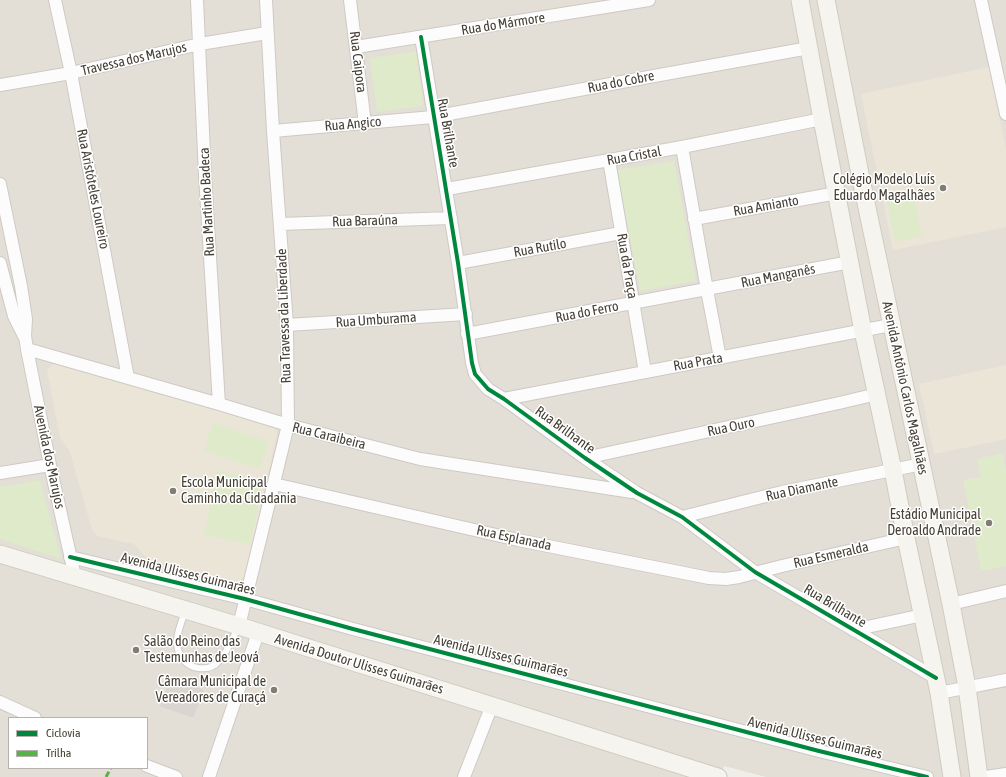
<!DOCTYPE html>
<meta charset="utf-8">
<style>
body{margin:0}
#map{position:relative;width:1006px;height:777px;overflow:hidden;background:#f0eee9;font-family:"Asap Condensed",sans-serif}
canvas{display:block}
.legend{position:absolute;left:8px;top:717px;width:140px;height:52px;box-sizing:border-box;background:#fff;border:1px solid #b5b2ae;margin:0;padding:5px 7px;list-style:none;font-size:12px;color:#453f35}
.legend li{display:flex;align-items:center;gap:8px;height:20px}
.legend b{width:20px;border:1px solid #b5b2ae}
</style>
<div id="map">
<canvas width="1006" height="777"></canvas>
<ul class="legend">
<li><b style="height:5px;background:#00873e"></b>Ciclovia</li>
<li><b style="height:5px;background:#57b346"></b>Trilha</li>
</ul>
</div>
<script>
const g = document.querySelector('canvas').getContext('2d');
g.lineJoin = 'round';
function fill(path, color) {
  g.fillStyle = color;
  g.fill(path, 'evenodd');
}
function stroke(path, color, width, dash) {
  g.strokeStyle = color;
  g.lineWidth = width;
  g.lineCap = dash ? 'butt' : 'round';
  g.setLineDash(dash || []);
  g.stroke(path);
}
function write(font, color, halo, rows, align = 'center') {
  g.font = font + ' "Asap Condensed",sans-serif';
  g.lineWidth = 3;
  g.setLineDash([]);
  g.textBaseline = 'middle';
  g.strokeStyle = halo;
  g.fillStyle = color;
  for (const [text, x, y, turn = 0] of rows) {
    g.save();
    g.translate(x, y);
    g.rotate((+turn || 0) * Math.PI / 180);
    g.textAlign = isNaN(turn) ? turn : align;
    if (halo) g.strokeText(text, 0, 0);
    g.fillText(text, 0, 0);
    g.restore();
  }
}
fill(new Path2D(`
 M0,0H1006V777H766L724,766L720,777H0ZM9,718H147V768H9Z`), '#e4dfd6');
fill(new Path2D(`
 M989,67L1006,150V227L893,250L861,94Z
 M54,363L274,426L277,433L246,577L239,582L147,559L134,544L97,536L92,530L70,452L60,437L47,370Z
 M1006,365V439L934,454L919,384Z`), '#ebe5d8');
fill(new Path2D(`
 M416,51L423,106L377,112L370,58Z
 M674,161L696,281L640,291L617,170Z
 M913,192L922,236L895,242L886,197Z
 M213,423L269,442L260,469L204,451Z
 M1003,453L1006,473V566L981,571L963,480L981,477L977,459Z
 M217,471L264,480L250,544L204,535Z
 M40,480L61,559L0,539V487Z`), '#deeac9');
const building = new Path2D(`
 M171,679L203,690L193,717L161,706Z`);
fill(building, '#d9d6d1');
stroke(building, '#d8d5cf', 1);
const lane = new Path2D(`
 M185,612C182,620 178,630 177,639C176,653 184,666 198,668C206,669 213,668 218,662C227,653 233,638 238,627`);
const street = new Path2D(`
 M55,0L71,73L128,378
 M197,0L205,175L219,404
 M350,0L365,124
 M981,0L1006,114
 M421,37L458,263L472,363L475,374L488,389L504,399L585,458L637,493L682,517L755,572L936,678
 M356,47L649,0
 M0,85L71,73L200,44L267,33
 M273,131L433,117L654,76L809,48
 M682,147L707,290L720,358
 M609,160L645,372
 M0,184L21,286L26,319L25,336L27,349L50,465L75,577
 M447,189L682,147L822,119
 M694,219L837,193
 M280,224L451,218
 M0,263L14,316L24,336
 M458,263L621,233
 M287,325L466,314
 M467,334L850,262
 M27,349L219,404L288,425L420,459L632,492
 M504,399L891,325
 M585,458L839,403L877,394
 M0,473L50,465
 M274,484L518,540L709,578L726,579L739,577L782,566L906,538
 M682,517L782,492L922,464
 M70,557L245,599L353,629L819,751L927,777
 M951,604L1006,591
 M239,626L288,425L287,325L273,131L266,0
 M853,630L923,615
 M939,693L1006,680
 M0,702L35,718
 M147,766L176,777
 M209,777L258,633
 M464,777L492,705
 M986,777L1006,774`);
const secondary = new Path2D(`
 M800,0L822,119L863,331L893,470L906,538L939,693L952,777
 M826,0L862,184L951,604L967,687L979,777
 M0,554L239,626L718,777`);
stroke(lane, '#cccac5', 8);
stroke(street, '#cccac5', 14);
stroke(secondary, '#cfcbc0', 19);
stroke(lane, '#fdfcfc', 6);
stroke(street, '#fdfcfc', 12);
stroke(secondary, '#f6f4ee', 17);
stroke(new Path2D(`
 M106,777L111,768`), '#57b346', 3, [6, 3]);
stroke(new Path2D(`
 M421,37L458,263L472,363L475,374L488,389L504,399L585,458L637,493L682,517L755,572L936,678
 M70,557L245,599L353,629L819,751L927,777`), '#00873e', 4);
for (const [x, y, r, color] of [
 [943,188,4,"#817c74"],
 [173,491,4,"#817c74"],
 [989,523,4,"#817c74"],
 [136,650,4,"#817c74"],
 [274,690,4,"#817c74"]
]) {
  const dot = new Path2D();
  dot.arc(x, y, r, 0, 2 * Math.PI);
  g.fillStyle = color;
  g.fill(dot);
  stroke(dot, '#fff', 1.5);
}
write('14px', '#453f35', '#fff', [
 ["Rua do Mármore",503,24,-9],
 ["Travessa dos Marujos",134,59,-13],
 ["Rua Caipora",358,62,83],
 ["Rua do Cobre",621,82,-11],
 ["Rua Angico",353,124,-5],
 ["Rua Brilhante",448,133,80],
 ["Rua Cristal",634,156,-10],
 ["Rua Aristóteles Loureiro",93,189,79],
 ["Rua Martinho Badeca",207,202,-93],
 ["Rua Amianto",766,206,-10],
 ["Rua Baraúna",365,221,-2],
 ["Rua Rutilo",540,248,-10],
 ["Rua da Praça",627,266,80],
 ["Rua Manganês",778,276,-11],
 ["Rua do Ferro",587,312,-11],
 ["Rua Travessa da Liberdade",284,316,-92],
 ["Rua Umburama",376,320,-4],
 ["Rua Prata",698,362,-10],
 ["Avenida Antônio Carlos Magalhães",905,388,78],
 ["Rua Ouro",731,427,-12],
 ["Rua Brilhante",565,430,36],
 ["Rua Caraibeira",329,436,14],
 ["Avenida dos Marujos",49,457,78],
 ["Rua Diamante",802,489,-12],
 ["Rua Esplanada",514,538,12],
 ["Rua Esmeralda",831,555,-13],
 ["Avenida Ulisses Guimarães",188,574,14],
 ["Rua Brilhante",835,606,31],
 ["Avenida Ulisses Guimarães",501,656,14],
 ["Avenida Doutor Ulisses Guimarães",359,664,17],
 ["Avenida Ulisses Guimarães",815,738,14]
]);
write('14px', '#453f35', '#fff', [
 ["Colégio Modelo Luís",935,180],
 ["Eduardo Magalhães",935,196],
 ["Escola Municipal",181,483,"left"],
 ["Caminho da Cidadania",181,499,"left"],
 ["Estádio Municipal",981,515],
 ["Deroaldo Andrade",981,531],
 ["Salão do Reino das",144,642,"left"],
 ["Testemunhas de Jeová",144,658,"left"],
 ["Câmara Municipal de",266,682],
 ["Vereadores de Curaçá",266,698]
], 'right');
</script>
